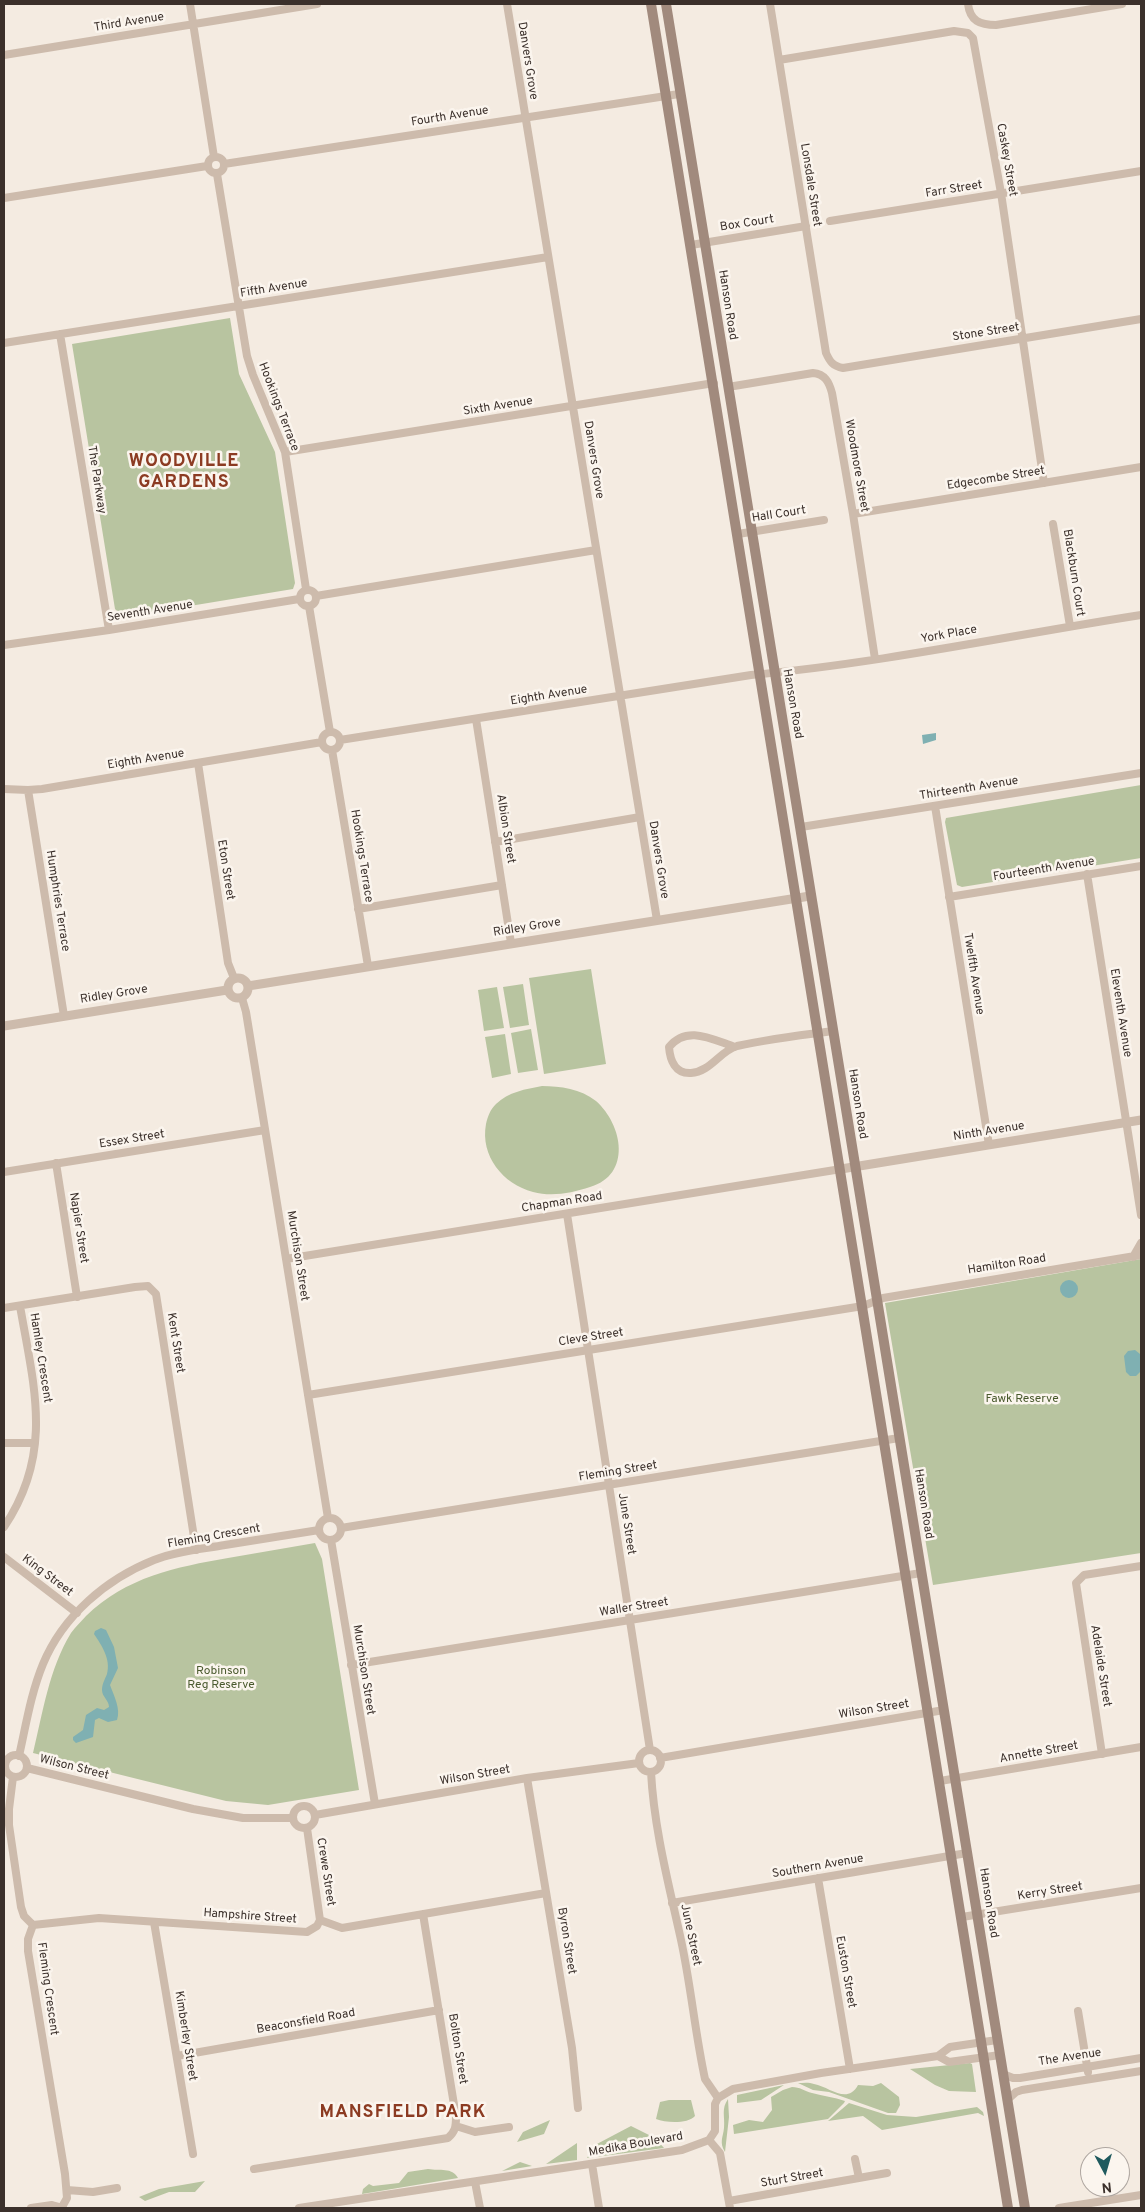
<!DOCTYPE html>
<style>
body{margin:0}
#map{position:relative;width:1145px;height:2212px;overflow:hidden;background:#f4ebe1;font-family:Overpass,sans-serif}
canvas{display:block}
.frame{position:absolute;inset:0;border:5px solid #3b302b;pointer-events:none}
.north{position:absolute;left:1080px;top:2147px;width:50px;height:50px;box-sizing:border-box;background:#fbf5ee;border:1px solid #aea6a0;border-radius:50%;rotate:174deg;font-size:14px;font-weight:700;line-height:20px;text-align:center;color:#3b302b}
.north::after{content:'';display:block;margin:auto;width:18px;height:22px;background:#1f5a5e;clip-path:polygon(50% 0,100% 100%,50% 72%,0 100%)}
</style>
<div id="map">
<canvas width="1145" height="2212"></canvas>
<div class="frame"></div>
<div class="north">N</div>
</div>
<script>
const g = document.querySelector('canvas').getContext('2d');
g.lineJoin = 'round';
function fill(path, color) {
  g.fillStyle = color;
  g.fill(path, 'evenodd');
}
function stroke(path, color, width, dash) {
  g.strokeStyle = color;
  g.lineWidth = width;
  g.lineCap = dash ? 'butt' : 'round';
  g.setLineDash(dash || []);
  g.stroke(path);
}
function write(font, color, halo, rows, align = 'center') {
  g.font = font + ' Overpass,sans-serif';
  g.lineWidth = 5;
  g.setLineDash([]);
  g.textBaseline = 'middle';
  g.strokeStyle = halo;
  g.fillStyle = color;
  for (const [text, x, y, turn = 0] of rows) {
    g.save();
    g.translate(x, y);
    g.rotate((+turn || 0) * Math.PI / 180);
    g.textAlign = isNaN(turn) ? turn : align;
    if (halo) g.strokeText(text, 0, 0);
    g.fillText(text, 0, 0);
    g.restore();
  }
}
fill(new Path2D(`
 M230,318L239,374L275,452L295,583L293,589L123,617L115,609L72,344Z
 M1141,785V858L962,887L957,885L945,822L946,818Z
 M591,969L606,1064L544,1074L529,978Z
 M523,984L529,1025L510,1028L503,987Z
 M497,987L504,1028L484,1031L478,990Z
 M531,1029L538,1070L518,1073L511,1033Z
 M505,1034L511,1074L492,1078L485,1037Z
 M542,1086C560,1086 581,1089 596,1101C623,1125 632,1175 590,1187C572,1193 552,1197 533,1192C503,1184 480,1156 486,1124C488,1116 490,1110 496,1104C508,1092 526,1089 542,1086Z
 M1141,1259V1553L933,1585L885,1303Z
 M315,1543L322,1559L359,1790L268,1805L226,1801L33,1753C43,1712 49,1669 71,1633C75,1627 81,1622 86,1616C126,1577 176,1567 228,1558C257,1553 286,1548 315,1543Z
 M970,2063L972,2064L976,2092L949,2091L935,2085L910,2069Z
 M798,2083C803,2083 809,2082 814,2084C830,2087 847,2105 858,2085L873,2086L881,2083L899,2097L900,2105L896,2113H888L829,2092L813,2090Z
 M784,2085L761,2100L737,2103V2095Z
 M792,2087C800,2087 804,2091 812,2093C823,2096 834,2097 845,2101L844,2103L828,2119L734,2134L733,2125L749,2120L763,2122L772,2110L771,2097L783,2090Z
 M728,2099L729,2117L725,2152C719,2142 723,2138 724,2128C725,2116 721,2109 728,2099Z
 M669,2100H691L695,2116C688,2124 666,2123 656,2119L660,2102Z
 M849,2103L887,2115L916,2117L977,2107L983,2112L984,2116L978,2113L882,2130L863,2116L828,2121Z
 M550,2120L544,2134L517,2142L523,2132Z
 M631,2126L655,2138L664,2148L587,2158L595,2145Z
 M577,2143V2160L546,2164Z
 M520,2162L532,2166L502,2171Z
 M428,2169C440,2171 452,2167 458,2178L362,2194L363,2189L369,2184L373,2186L399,2183L408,2172Z
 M205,2181L195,2192H169L145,2201L139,2197L159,2189Z`), '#b8c4a0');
fill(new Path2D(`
 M936,733V740L923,744L922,735Z
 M1060 1289a9 9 0 1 1 18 0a9 9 0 1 1-18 0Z
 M1135,1350L1140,1354L1141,1371L1136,1376H1130L1126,1372L1124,1356L1128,1351Z
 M101,1628L106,1630L114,1647L118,1668L110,1685C114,1696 121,1709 117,1720L108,1722L99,1718L95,1720L93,1737L76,1743L73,1740V1737L83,1730L86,1715L97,1708L104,1710L109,1707C109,1700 102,1697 102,1690C102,1684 105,1679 107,1674C111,1659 102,1646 94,1634L95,1631Z`), '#7fb0b2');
stroke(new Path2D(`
 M190,4L214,157
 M507,4L657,920
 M770,4L826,353C830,362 833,366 843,368L1141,319
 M968,4C970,21 980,25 996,25L1122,4
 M4,55L317,4
 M779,60L954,31L968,33L973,38L1001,193L1044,483
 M208 165a8 8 0 1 1 16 0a8 8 0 1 1-16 0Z
 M224,164L679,94
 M217,174L247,356L253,375L285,452L306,589
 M4,198L207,166
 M830,221L1141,171
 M691,245L806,226
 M60,334L109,630
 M4,343L548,257
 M728,387L813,373C825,374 829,382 832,393L853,514L875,659
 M285,452L714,383
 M853,514L1141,467
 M1053,524L1070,626
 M738,534L824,520
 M300 598a8 8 0 1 1 16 0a8 8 0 1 1-16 0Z
 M316,596L596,550
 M309,606L330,732
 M4,645L109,630L299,599
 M476,719L511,943
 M322 741a9 9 0 1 1 18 0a9 9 0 1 1-18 0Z
 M340,740L751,675C882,663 1012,635 1141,615
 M332,750L368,966
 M198,763L228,963L234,978
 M4,789L28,790L42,789L322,742
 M28,790L64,1016
 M935,806L989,1145
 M801,827L1141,773
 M495,842L640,817
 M1087,874L1141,1215
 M949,897L1141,866
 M358,909L502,885
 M242,998L246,1012L328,1518
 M735,1047C711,1039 687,1025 669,1047C670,1060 675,1074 691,1073C710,1072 720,1051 737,1046C768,1039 801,1035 833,1031
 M56,1163L77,1297
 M4,1172L265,1130
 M567,1214L650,1750
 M1133,1257L1141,1243
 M286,1259L841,1169
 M4,1308L135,1287L148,1286L156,1294L196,1550
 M308,1395L863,1306L883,1298L1141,1255
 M4,1443H35
 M319 1529a11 11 0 1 1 22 0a11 11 0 1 1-22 0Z
 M4,1527C54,1453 34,1387 20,1306
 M341,1528L899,1438
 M331,1540L375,1804
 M4,1557L77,1613
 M351,1665L921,1573
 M639 1761a11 11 0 1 1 22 0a11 11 0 1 1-22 0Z
 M1102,1754L1076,1583L1084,1575L1141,1566
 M5 1766a11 11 0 1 1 22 0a11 11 0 1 1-22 0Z
 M19,1756C26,1725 31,1693 43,1664C63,1616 106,1579 154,1560C176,1551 202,1549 225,1545C256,1540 288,1535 319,1530
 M660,1758L944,1710
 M27,1768L193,1809L243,1818H293
 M651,1772C654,1829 669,1885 681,1940C691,1986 695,2033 705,2079L718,2098
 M13,1777L9,1809V1825L21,1907L24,1916L33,1925L28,1939V1951L65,2174L67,2198L62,2207
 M527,1778L572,2048L578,2108
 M940,1781L1141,1747
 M293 1817a11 11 0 1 1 22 0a11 11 0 1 1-22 0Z
 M315,1815L527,1778L639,1763
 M307,1828L320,1920
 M818,1878L850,2069
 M672,1903L967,1853
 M962,1917L1141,1888
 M154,1922L193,2154
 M33,1925L99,1918L307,1932L317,1926L320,1920L342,1928L546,1893
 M1078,2011L1088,2072
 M177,2056L439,2010
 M938,2056L949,2062L1000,2055
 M1003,2074L1013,2078H1020L1141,2058
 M1007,2100L1016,2092L1022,2090L1141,2071
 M456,2126L475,2132L509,2127
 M709,2140L720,2153L730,2208
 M855,2159L859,2178
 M592,2164L599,2208
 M254,2169L448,2138C455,2132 456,2127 456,2117L423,1914
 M475,2182L480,2208
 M67,2190L93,2192L117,2188
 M729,2201L887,2173
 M31,2208L52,2205L63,2208
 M299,2208L682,2150L709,2140L715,2131V2104L718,2098L733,2089L821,2073L938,2056L950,2047L997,2040
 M1059,2208L1141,2195`), '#cdbbac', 8);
stroke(new Path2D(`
 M228 988a10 10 0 1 1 20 0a10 10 0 1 1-20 0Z
 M248,986L810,896
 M4,1026L227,990
 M841,1169L1141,1120`), '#cdbbac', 9);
stroke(new Path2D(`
 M651,4L1008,2208
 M666,4L1025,2208`), '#a18a7d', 10);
write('12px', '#3b302b', '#fbf5ee', [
 ["Third Avenue",129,23,-9],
 ["Danvers Grove",527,61,81],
 ["Fourth Avenue",450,117,-9],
 ["Caskey Street",1006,160,80],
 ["Lonsdale Street",810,185,81],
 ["Farr Street",954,190,-9],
 ["Box Court",747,224,-9],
 ["Fifth Avenue",274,289,-9],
 ["Hanson Road",727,305,81],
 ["Stone Street",986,333,-9],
 ["Hookings Terrace",278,407,69],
 ["Sixth Avenue",498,407,-9],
 ["Danvers Grove",593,460,81],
 ["Woodmore Street",856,466,80],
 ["Edgecombe Street",996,479,-9],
 ["The Parkway",96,480,81],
 ["Hall Court",779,515,-9],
 ["Blackburn Court",1073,573,81],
 ["Seventh Avenue",150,612,-9],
 ["York Place",949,635,-10],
 ["Eighth Avenue",549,696,-9],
 ["Hanson Road",792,704,80],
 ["Eighth Avenue",146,760,-9],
 ["Thirteenth Avenue",969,789,-9],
 ["Albion Street",505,829,81],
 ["Hookings Terrace",361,856,81],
 ["Danvers Grove",658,860,81],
 ["Eton Street",225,870,81],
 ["Fourteenth Avenue",1044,870,-9],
 ["Humphries Terrace",57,901,81],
 ["Ridley Grove",527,928,-9],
 ["Twelfth Avenue",973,974,81],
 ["Ridley Grove",114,995,-9],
 ["Eleventh Avenue",1120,1013,81],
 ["Hanson Road",857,1104,81],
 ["Ninth Avenue",989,1132,-9],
 ["Essex Street",132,1140,-9],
 ["Chapman Road",562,1203,-9],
 ["Napier Street",78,1228,81],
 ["Murchison Street",297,1256,81],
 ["Hamilton Road",1007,1265,-9],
 ["Cleve Street",591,1338,-9],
 ["Kent Street",175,1343,81],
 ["Hamley Crescent",40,1358,81],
 ["Fleming Street",618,1472,-9],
 ["Hanson Road",923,1504,81],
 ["June Street",626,1524,81],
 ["Fleming Crescent",214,1537,-10],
 ["King Street",47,1576,37],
 ["Waller Street",634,1608,-9],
 ["Adelaide Street",1100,1666,81],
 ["Murchison Street",363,1670,81],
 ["Wilson Street",874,1710,-9],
 ["Annette Street",1039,1753,-10],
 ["Wilson Street",74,1768,14],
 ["Wilson Street",475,1776,-10],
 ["Southern Avenue",818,1867,-10],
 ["Crewe Street",325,1872,81],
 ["Kerry Street",1050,1892,-9],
 ["Hanson Road",988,1903,81],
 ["Hampshire Street",250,1917,4],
 ["June Street",690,1935,78],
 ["Byron Street",566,1941,81],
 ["Euston Street",845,1972,80],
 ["Fleming Crescent",47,1989,82],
 ["Beaconsfield Road",306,2022,-10],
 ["Kimberley Street",185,2036,81],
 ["Bolton Street",457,2049,81],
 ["The Avenue",1070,2058,-9],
 ["Medika Boulevard",636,2145,-10],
 ["Sturt Street",792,2179,-10]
]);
write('12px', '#4a5a2e', '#fbf5ee', [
 ["Fawk Reserve",1022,1400],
 ["Robinson",221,1672],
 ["Reg Reserve",221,1686]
]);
g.letterSpacing = '1px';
write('bold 18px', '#8c3b22', '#fbf5ee', [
 ["WOODVILLE",184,462],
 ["GARDENS",184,483],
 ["MANSFIELD PARK",403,2113]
]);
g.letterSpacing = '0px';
</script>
